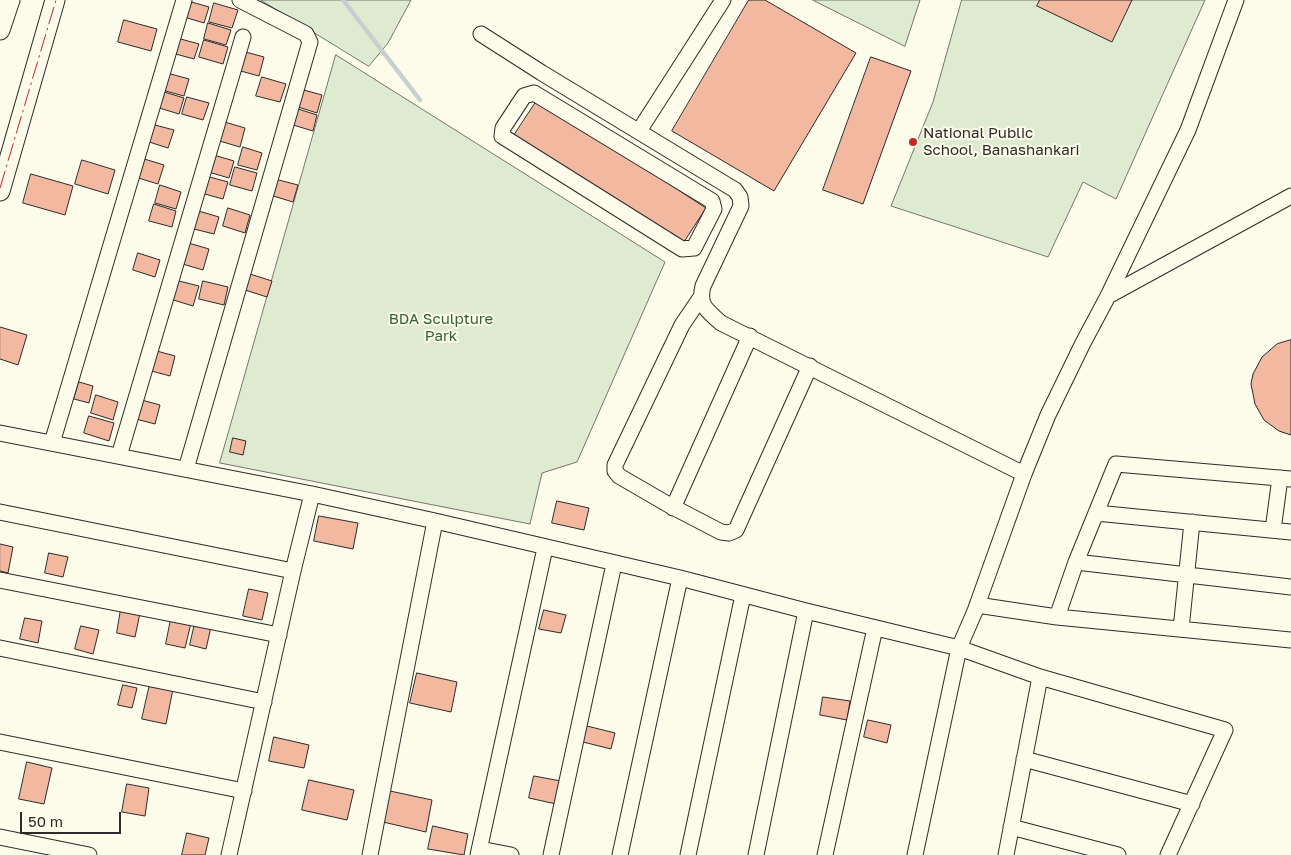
<!DOCTYPE html>
<style>
body{margin:0}
#map{position:relative;width:1291px;height:855px;overflow:hidden;background:#fdfbea;font-family:"Golos Text",sans-serif}
canvas{display:block}
.scale{position:absolute;left:20px;top:812px;width:101px;height:22px;box-sizing:border-box;border:2px solid #2b2b2b;border-top:0;padding-left:6px;font-size:15px;line-height:18px;white-space:nowrap;color:#2b2b2b;-webkit-text-stroke:4px #fdfbea;paint-order:stroke}
</style>
<div id="map">
<canvas width="1291" height="855"></canvas>
<div class="scale">50 m</div>
</div>
<script>
const g = document.querySelector('canvas').getContext('2d');
g.lineJoin = 'round';
function fill(path, color) {
  g.fillStyle = color;
  g.fill(path, 'evenodd');
}
function stroke(path, color, width, dash) {
  g.strokeStyle = color;
  g.lineWidth = width;
  g.lineCap = dash ? 'butt' : 'round';
  g.setLineDash(dash || []);
  g.stroke(path);
}
function write(font, color, halo, rows, align = 'center') {
  g.font = font + ' "Golos Text",sans-serif';
  g.lineWidth = 4;
  g.setLineDash([]);
  g.textBaseline = 'middle';
  g.strokeStyle = halo;
  g.fillStyle = color;
  for (const [text, x, y, turn = 0] of rows) {
    g.save();
    g.translate(x, y);
    g.rotate((+turn || 0) * Math.PI / 180);
    g.textAlign = isNaN(turn) ? turn : align;
    if (halo) g.strokeText(text, 0, 0);
    g.fillText(text, 0, 0);
    g.restore();
  }
}
const green = new Path2D(`
 M261,0H411L388,43L369,66Z
 M813,0H920L905,46Z
 M962,0H1205L1116,199L1083,182L1048,257L891,206L933,102Z
 M336,55L665,262L577,462L542,473L530,524L220,463Z`);
fill(green, '#deebd1');
stroke(green, '#74746e', 1);
stroke(new Path2D(`
 M343,0L420,100`), '#c7d0d0', 4.5);
const building = new Path2D(`
 M749,0H765L856,53L774,191L672,131Z
 M1040,0H1132L1112,42L1037,6Z
 M188,1L209,7L204,23L184,17Z
 M214,3L238,10L232,28L209,22Z
 M124,20L157,29L151,51L118,42Z
 M208,23L231,30L226,45L204,39Z
 M177,38L199,44L194,59L172,53Z
 M204,40L228,47L223,64L199,57Z
 M242,51L264,57L259,76L237,70Z
 M871,57L911,71L863,204L823,190Z
 M167,73L189,79L184,96L162,90Z
 M262,77L286,84L280,102L256,96Z
 M300,89L322,95L317,113L295,106Z
 M161,91L184,98L179,114L156,107Z
 M187,97L209,103L203,120L182,114Z
 M538,99L706,208L682,245L513,137Z
 M295,108L317,115L313,131L290,124Z
 M221,121L245,128L240,147L216,140Z
 M151,124L174,130L168,148L146,141Z
 M243,147L262,153L257,170L238,165Z
 M210,154L234,161L229,178L205,171Z
 M141,158L164,165L158,184L135,177Z
 M82,160L115,170L108,194L75,184Z
 M235,167L257,173L252,191L230,185Z
 M31,174L73,186L65,215L23,203Z
 M206,176L228,182L223,199L201,193Z
 M275,179L298,185L293,202L270,195Z
 M160,185L181,192L176,209L155,203Z
 M154,204L176,211L172,227L149,221Z
 M228,208L250,215L245,233L223,226Z
 M195,210L219,217L214,234L190,228Z
 M185,242L209,249L203,270L179,263Z
 M138,253L160,260L155,277L133,270Z
 M250,274L272,281L267,297L245,290Z
 M175,280L199,286L193,306L170,299Z
 M203,281L228,287L224,305L199,299Z
 M0,327L27,335L18,365L0,359Z
 M1291,340V435L1279,431L1264,420L1255,404L1251,384L1253,374L1262,357L1277,344Z
 M153,350L175,356L170,376L148,370Z
 M79,382L93,386L89,403L74,399Z
 M96,395L118,402L113,420L91,413Z
 M138,399L160,405L155,424L132,418Z
 M89,416L114,423L109,441L84,433Z
 M233,438L246,441L243,455L230,452Z
 M557,501L589,508L584,530L552,523Z
 M319,516L358,523L353,549L314,541Z
 M0,544L13,547L8,573L0,571Z
 M49,553L68,557L63,577L45,573Z
 M249,589L268,593L262,620L243,616Z
 M121,609L140,613L135,637L117,633Z
 M544,610L566,615L561,633L539,629Z
 M25,618L42,621L38,643L20,639Z
 M171,619L191,623L185,648L166,644Z
 M195,623L211,627L206,649L190,645Z
 M81,626L99,630L93,654L75,649Z
 M417,673L457,682L451,712L410,703Z
 M150,684L173,689L166,724L142,719Z
 M123,685L137,688L132,708L118,705Z
 M823,697L850,701L847,720L820,715Z
 M868,720L891,725L887,743L864,737Z
 M587,726L615,733L611,749L583,742Z
 M274,737L309,745L304,768L269,761Z
 M27,762L52,768L44,804L19,799Z
 M534,776L561,781L556,804L529,798Z
 M309,780L354,790L347,820L302,810Z
 M127,784L149,788L145,816L122,812Z
 M390,791L432,800L426,832L383,822Z
 M433,826L468,834L464,855L428,849Z
 M187,833L209,838L205,855H182Z`);
fill(building, '#f2b8a0');
stroke(building, '#2b2b2b', 1);
const minor = new Path2D(`
 M481,34L542,73L735,190L740,197L741,206L703,286C698,306 707,310 721,323L1024,474
 M534,93L712,201L714,209L694,248L682,249L502,136L503,128L524,96Z
 M639,131L723,0
 M1108,296L1291,196
 M701,297L682,325L615,465V471L619,476L669,505L721,532L729,533L736,530L810,366
 M0,433L312,494L435,521L680,578L806,611L959,648L1040,677L1225,730L1168,855
 M52,443L184,0
 M119,456L243,37
 M186,469L310,42L306,34L240,0
 M673,508L750,336
 M0,512L293,571
 M1096,513L1291,532
 M1273,530L1280,478
 M1076,562L1291,587
 M0,580L279,635
 M977,605L1057,617L1291,640
 M1057,617L1076,562L1116,464L1291,479
 M1181,629L1192,522
 M0,648L264,702
 M0,742L244,791
 M1024,759L1192,804
 M1011,827L1118,855
 M0,837L89,855
 M480,849L511,855
 M229,855L293,571L312,494
 M370,855L435,521
 M478,855L545,548
 M551,855L614,564
 M620,855L680,578
 M688,855L743,595
 M756,855L806,611
 M825,855L875,628
 M915,855L959,648L975,611L1024,474L1048,415L1083,343L1108,296L1188,130L1236,0
 M1006,855L1040,677`);
const major = new Path2D(`
 M0,30L10,0
 M0,191L55,0`);
stroke(minor, '#2b2b2b', 17);
stroke(major, '#2b2b2b', 21);
stroke(minor, '#fdfbea', 15);
stroke(major, '#fdfbea', 19);
stroke(new Path2D(`
 M0,188L56,0`), '#c62828', 1, [18, 4, 2.5, 4]);
for (const [x, y, r, color] of [
 [913,142,5,"#c62828"]
]) {
  const dot = new Path2D();
  dot.arc(x, y, r, 0, 2 * Math.PI);
  g.fillStyle = color;
  g.fill(dot);
  stroke(dot, '#fdfbea', 2);
}
write('15px', '#2b2b2b', '#fdfbea', [
 ["National Public",923,133],
 ["School, Banashankari",923,150]
], 'left');
write('15px', '#34623c', '#fdfbea', [
 ["BDA Sculpture",441,319],
 ["Park",441,336]
]);
</script>
